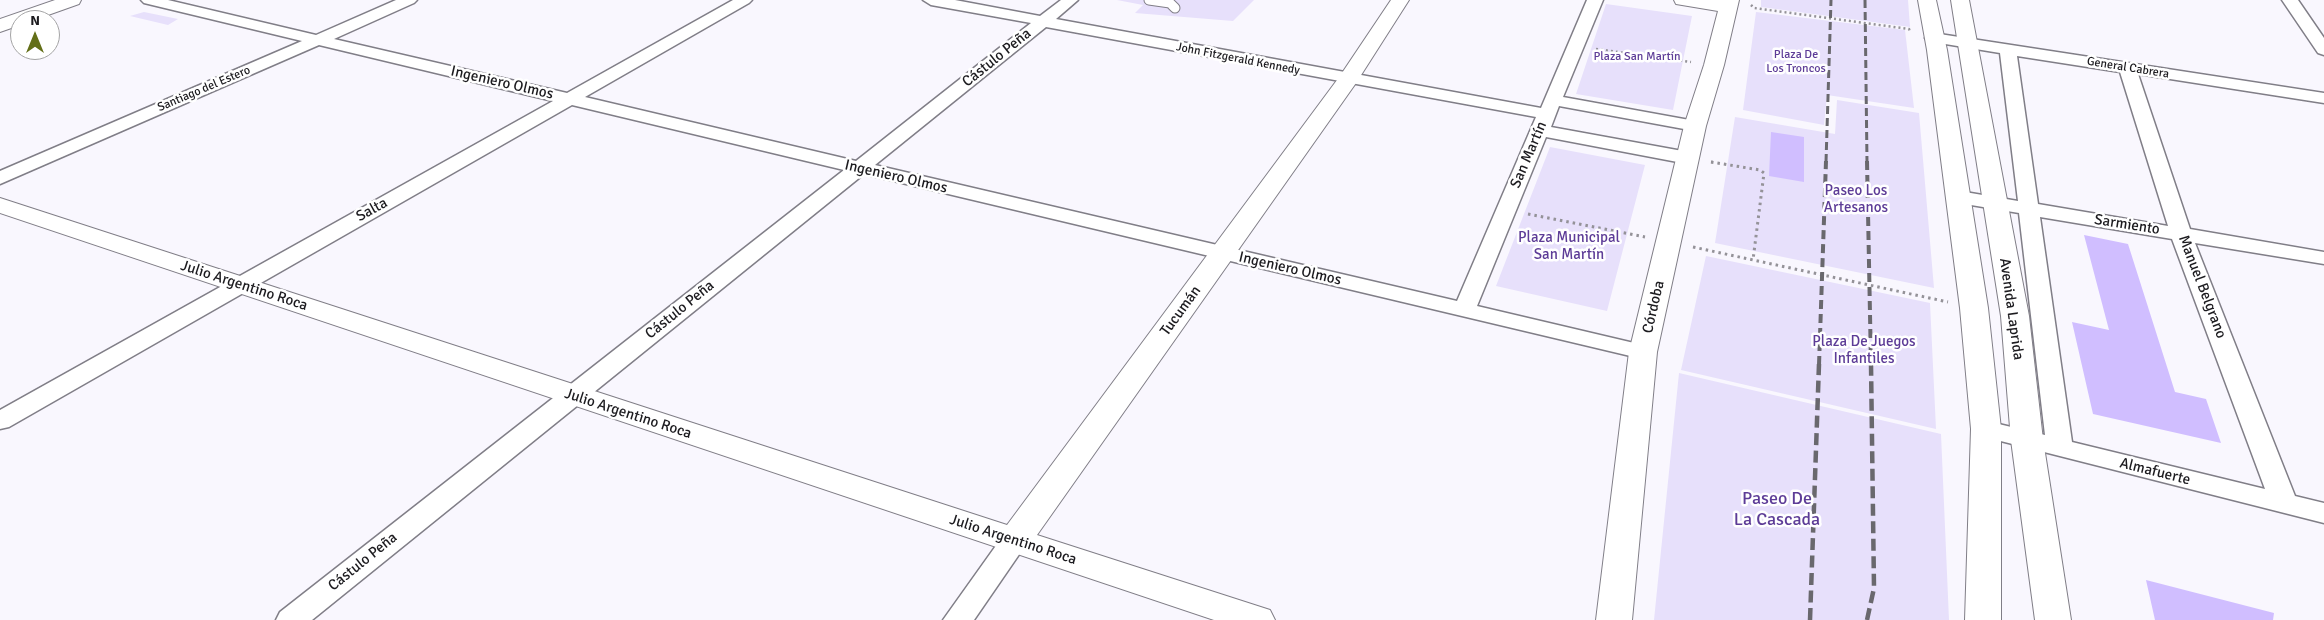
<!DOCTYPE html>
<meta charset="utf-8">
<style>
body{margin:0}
#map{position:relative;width:2324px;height:620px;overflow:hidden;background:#f9f7fe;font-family:Signika,sans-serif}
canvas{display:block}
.north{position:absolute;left:10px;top:10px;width:50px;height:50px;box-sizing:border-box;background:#fff;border:1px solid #a4a4a5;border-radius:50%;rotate:0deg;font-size:14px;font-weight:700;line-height:20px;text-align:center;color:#1c1b1f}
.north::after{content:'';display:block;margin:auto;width:18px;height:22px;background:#636f18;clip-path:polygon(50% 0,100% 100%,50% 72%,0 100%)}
</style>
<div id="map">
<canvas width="2324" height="620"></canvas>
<div class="north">N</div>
</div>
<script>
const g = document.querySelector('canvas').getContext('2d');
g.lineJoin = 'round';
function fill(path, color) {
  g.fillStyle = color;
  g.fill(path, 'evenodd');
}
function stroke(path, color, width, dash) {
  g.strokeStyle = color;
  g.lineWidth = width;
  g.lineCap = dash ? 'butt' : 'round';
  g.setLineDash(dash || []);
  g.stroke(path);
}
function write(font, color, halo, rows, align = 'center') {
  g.font = font + ' Signika,sans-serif';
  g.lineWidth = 5;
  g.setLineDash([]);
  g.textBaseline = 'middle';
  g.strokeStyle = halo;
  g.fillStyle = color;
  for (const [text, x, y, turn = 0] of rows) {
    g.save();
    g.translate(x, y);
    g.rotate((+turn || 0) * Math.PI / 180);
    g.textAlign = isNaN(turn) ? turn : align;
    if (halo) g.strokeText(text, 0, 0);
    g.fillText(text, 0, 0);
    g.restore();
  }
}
fill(new Path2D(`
 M1117,0H1254L1233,21L1135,13L1143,5Z
 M1761,0H1908L1910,27L1761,7Z
 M1606,4L1692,16L1673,110L1576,94Z
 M144,12L178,19L168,25L130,16Z
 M1756,12L1905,30L1914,108L1827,95L1824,125L1743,110Z
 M1837,100L1919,113L1934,288L1715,243L1735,117L1835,134Z
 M1550,147L1645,165L1607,311L1496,286Z
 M1706,256L1930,303L1936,429L1681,370Z
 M1679,373L1941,434L1949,620H1654Z`), '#e7e0fb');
fill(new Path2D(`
 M1771,132L1804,137V182L1769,176Z
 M2084,235L2128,244L2175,392L2206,399L2221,443L2093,414L2072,322L2109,330Z
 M2146,580L2274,613L2273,620H2155Z`), '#d0beff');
const service = new Path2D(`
 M1149,0L1170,3L1175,8`);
const minor = new Path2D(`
 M141,0H168L316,35L396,0H417L414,3L334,39L567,93L733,0H752L749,3L585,97L856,161L1031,23L931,5L923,0H955L1040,16L1061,0H1078L1056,19L1541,108L1587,0H1603L1563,97L1695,121L1701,122L1704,126L1701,130L1695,131L1559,106L1551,127L1688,152L1695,154L1697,158L1695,162L1688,164L1546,137L1477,306L1651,347L1655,352L1651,357L1643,359L864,174L312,620H276L280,612L844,170L572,105L9,427L0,429V410L553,101L319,45L0,184V171L302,41L144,3ZM1046,27L1536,117L1457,301L875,165Z
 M2282,0H2298L2324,38V55L2318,53Z
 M1933,33L2324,93V103L2138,74L2190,229L2324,252V264L2195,243L2295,496L2324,503V523L1977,435L1973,429L1977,423L1986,421L2045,435L2019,213L1959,203L1952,201L1949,197L1952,193L1959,191L2018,201L2000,53L1927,41L1925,38L1927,35ZM2017,56L2120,72L2168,226L2038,204ZM2040,217L2172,239L2265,489L2072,442Z
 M1015,530L1025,533L1029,540L974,620H943L1005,533Z`);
const tertiary = new Path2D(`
 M55,0H81L79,4L34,20H20V25L0,32V19Z
 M1391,0H1409L1356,83L1037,535L1270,610L1275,620H1214L0,213V198L1007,525L1340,76Z
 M1674,0H1739L1724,65L1706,126L1657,352L1632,620H1596L1629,352L1684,126L1704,65L1718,11L1676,4Z`);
const secondary = new Path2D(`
 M1918,0H1936L1947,50L1988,308L2001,429V620H1965L1971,429L1960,308L1927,50Z
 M1951,0H1969L2029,316L2043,440L2071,620H2035L2011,440L2001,316Z`);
stroke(service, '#807e87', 11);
stroke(minor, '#807e87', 3);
stroke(tertiary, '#807e87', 2);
stroke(secondary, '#807e87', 2);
stroke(new Path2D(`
 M1751,5L1754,8L1909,29L1910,32
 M1596,49L1691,62
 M1711,162H1713`), '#949298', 2.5, [2, 3]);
stroke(new Path2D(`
 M1711,162L1760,170L1764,173L1753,260
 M1528,214L1645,237
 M1693,247L1948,302`), '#949298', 3, [2.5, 4]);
stroke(service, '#fff', 9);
fill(minor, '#fff');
fill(tertiary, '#fff');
fill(secondary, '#fff');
stroke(new Path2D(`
 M1865,0L1867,162
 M1826,162L1831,0`), '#69686d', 3, [8, 4]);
stroke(new Path2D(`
 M1867,161L1871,365
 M1819,365L1826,161`), '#69686d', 4, [9, 5]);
stroke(new Path2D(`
 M1810,620L1819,364
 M1867,620L1874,588L1871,364`), '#69686d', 4.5, [12, 5.5]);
write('12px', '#5d3c97', '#fff', [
 ["Plaza De",1796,55],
 ["Los Troncos",1796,69],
 ["Plaza San Martín",1637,57]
]);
write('12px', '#1c1b1f', '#fff', [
 ["John Fitzgerald Kennedy",1238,59,11],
 ["General Cabrera",2128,68,9],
 ["Santiago del Estero",204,89,-23]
]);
write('15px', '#1c1b1f', '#fff', [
 ["Cástulo Peña",997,58,-39],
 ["Ingeniero Olmos",502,83,13],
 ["San Martín",1529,155,-67],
 ["Ingeniero Olmos",896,177,13],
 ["Salta",372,210,-29],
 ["Sarmiento",2127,225,9],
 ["Ingeniero Olmos",1290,269,13],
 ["Julio Argentino Roca",244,286,18],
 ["Manuel Belgrano",2202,287,69],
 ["Córdoba",1654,307,-77],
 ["Avenida Laprida",2011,309,82],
 ["Cástulo Peña",680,310,-39],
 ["Tucumán",1181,311,-54],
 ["Julio Argentino Roca",628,414,18],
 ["Almafuerte",2155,472,14],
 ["Julio Argentino Roca",1013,540,18],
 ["Cástulo Peña",363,562,-39]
]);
write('15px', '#5d3c97', '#fff', [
 ["Paseo Los",1856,191],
 ["Artesanos",1856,208],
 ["Plaza Municipal",1569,238],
 ["San Martín",1569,255],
 ["Plaza De Juegos",1864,342],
 ["Infantiles",1864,359]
]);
write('18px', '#5d3c97', '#fff', [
 ["Paseo De",1777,499],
 ["La Cascada",1777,520]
]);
</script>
